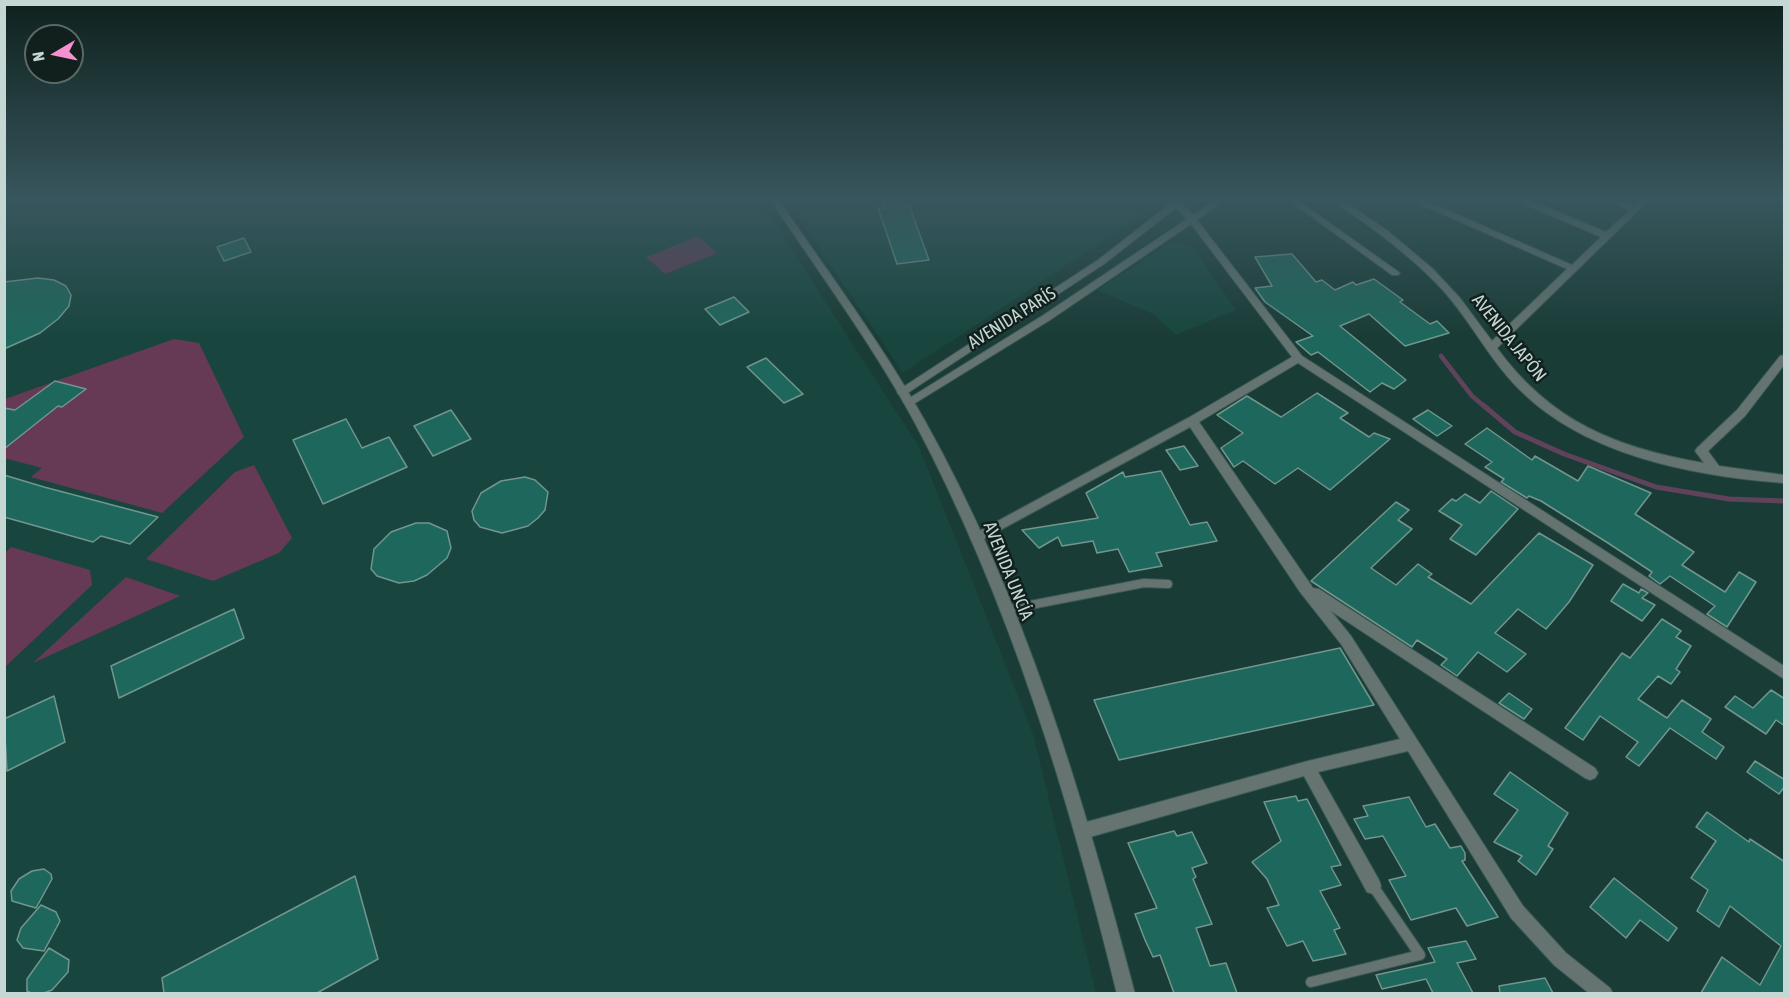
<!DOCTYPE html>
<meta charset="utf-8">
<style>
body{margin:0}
#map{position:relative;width:1789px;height:998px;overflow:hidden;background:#1a3c36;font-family:"Asap Condensed",sans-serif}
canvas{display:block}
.frame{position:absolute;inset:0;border:6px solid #c5d7d3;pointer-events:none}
.north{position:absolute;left:24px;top:24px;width:60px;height:60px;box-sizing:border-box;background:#11201d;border:2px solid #596966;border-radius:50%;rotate:261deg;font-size:16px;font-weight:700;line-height:24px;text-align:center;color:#c5d7d3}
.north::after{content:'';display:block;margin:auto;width:21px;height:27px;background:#f690cf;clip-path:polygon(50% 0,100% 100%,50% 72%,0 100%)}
</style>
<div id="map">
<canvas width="1789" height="998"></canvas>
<div class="frame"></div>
<div class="north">N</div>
</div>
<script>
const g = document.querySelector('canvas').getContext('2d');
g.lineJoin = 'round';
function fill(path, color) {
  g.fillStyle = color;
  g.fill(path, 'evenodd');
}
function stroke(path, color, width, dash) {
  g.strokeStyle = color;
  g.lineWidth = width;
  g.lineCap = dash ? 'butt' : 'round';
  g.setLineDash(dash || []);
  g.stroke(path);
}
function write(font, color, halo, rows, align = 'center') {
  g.font = font + ' "Asap Condensed",sans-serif';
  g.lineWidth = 5;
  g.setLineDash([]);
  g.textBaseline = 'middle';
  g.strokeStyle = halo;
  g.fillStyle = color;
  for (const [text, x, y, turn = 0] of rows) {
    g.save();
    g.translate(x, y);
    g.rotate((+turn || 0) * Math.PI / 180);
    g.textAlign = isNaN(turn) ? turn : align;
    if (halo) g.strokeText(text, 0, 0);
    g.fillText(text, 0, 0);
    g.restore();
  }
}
fill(new Path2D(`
 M5,199H759L919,447L1033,734L1096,993L5,994Z
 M786,199H1154L1158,205L903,373Z
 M1179,243L1191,246L1236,310L1176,335L1153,314L1097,290L1167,245Z`), '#18463e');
fill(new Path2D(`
 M698,236L717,253L665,274L646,257Z
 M174,339L199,343L244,437L162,513L31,477L42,468L8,459L5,460V399Z
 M254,465L292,538L279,553L213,581L146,559L235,472Z
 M11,547L90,570L92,585L5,667V553Z
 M126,577L180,596L33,663Z`), '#663955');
stroke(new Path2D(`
 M1441,356L1472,396L1485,407`), '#60425a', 4.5);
stroke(new Path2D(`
 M1483,405L1515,432L1564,454L1656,487L1729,499L1784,501`), '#60425a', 5);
const building = new Path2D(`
 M882,199H902L904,206L909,205L929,260L897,264L878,208H885Z
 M244,238L251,252L224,261L217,247Z
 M1292,254L1316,282L1322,280L1335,290L1353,282L1356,285L1374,279L1403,300L1400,302L1430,324L1437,321L1449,333L1405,346L1369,314L1340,326L1406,380L1394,389L1382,383L1370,392L1318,352L1311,355L1296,342L1313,336L1265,302L1255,288L1272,286L1255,257Z
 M38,278L54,280L66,286L71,295L69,306L58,319L40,333L4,349V282Z
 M734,297L749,312L720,325L705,309Z
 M766,358L803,394L784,403L747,367Z
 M55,381L86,389L62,407L58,406L4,449V408L15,410Z
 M1317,393L1348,413L1340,418L1369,437L1374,433L1390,439L1330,490L1298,468L1275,484L1243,461L1234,467L1221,448L1243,433L1217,415L1247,396L1281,417Z
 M451,410L471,439L433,456L414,426Z
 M1428,410L1452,426L1437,436L1413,419Z
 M346,419L362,448L389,437L407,467L323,504L293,440Z
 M1487,428L1532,460L1535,456L1578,481L1588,466L1651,493L1635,514L1694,552L1682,565L1725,592L1739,572L1756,582L1727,627L1707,614L1715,606L1670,576L1660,584L1649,576L1652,572L1608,543L1541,501L1529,496L1527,498L1501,482L1504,479L1485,467L1492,462L1465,444Z
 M1184,446L1198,466L1180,470L1166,450Z
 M1161,471L1190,525L1207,522L1217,541L1156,553L1162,566L1129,572L1118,549L1097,553L1093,541L1062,546L1058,537L1039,548L1022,530L1098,518L1086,493L1123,472L1125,477Z
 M4,475L44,487L158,517L130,544L101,536L93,542L4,517Z
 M525,477L535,480L548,492L545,510L538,518L528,526L502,533L480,527L474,520L472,511L481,493L501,481Z
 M1491,491L1518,509L1476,555L1450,539L1462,525L1439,511L1452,499L1456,501L1465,494L1480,503Z
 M1396,502L1409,510L1398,520L1412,529L1371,568L1396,585L1418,564L1432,574L1428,577L1471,604L1539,533L1593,565L1569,602L1546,629L1518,609L1495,633L1526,654L1507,672L1478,652L1457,676L1441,665L1447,659L1417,640L1412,647L1311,581Z
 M416,523H429L447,531L451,548L447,558L427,575L414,581L399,583L377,576L371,569L374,549L391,532Z
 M1623,584L1639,593L1641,589L1648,593L1642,598L1655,605L1642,621L1611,601Z
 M234,609L244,638L119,698L111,666Z
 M1662,619L1681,631L1676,637L1691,646L1676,669L1680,672L1671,684L1658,676L1638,699L1667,718L1682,700L1711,719L1702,732L1724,747L1716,759L1670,728L1639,766L1626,757L1638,742L1600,716L1583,740L1565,728L1622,653L1630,658Z
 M1340,648L1374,705L1119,760L1094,700Z
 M1771,690L1785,699V726L1776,720L1766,734L1725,707L1735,696L1753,708Z
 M1509,693L1532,709L1524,719L1499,703Z
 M54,696L65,742L7,771L4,719Z
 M1755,761L1785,780V786L1779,794L1747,772Z
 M1510,772L1568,813L1548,846L1553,849L1536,875L1518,861L1522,856L1494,842L1518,810L1494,794Z
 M1296,796L1298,801L1307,799L1341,865L1331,867L1341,885L1320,891L1340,928L1334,930L1346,954L1313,961L1303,941L1287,946L1267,908L1279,905L1267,879L1252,862L1281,841L1264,802Z
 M1409,797L1426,827L1435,824L1450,848L1461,846L1465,853V860L1462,861L1498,917L1467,926L1456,908L1411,920L1389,880L1406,876L1383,836L1365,839L1354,819L1368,816L1363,806Z
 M1707,812L1749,842L1750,839L1785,862V993H1701L1722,957L1760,985L1781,946L1730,906L1719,927L1697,911L1708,890L1691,878L1716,841L1696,827Z
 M1174,831L1177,836L1192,832L1207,863L1192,868L1196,877L1193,879L1212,924L1196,928L1210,966L1226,963L1237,993H1174L1160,955L1153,957L1145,940L1135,914L1157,908L1128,843Z
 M44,869L51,874L52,879L36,908L12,901L11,891L19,879L32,871Z
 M355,876L378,959L317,993H164L162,978Z
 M1614,878L1677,928L1668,941L1640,920L1626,938L1590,907Z
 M41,905L56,912L60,921L44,951L23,948L17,940L21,928Z
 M1466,941L1476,959L1457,963L1473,993H1433L1426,979L1382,989L1376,975L1435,962L1428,948Z
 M49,948L69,960L68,972L52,990L44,993H31L27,991V979Z
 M1545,978L1553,993H1500L1499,986Z`);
fill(building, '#1e675c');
stroke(building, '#72968e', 1.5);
const serviceFar1 = new Path2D(`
 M1005,610L1144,583L1168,584`);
const service = new Path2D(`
 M1311,982L1420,955L1373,886`);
const minor = new Path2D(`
 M1168,199H1186L1182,204L1193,215L1217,199H1226L1197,220L1302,356L1784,666V679L1298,363L1199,422L1313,588L1319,589L1595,768L1598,773L1595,778L1590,780L1585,778L1331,611L1351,636L1523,906L1566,953L1610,988L1613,994H1590L1554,965L1511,918L1408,751L1318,772L1379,880L1381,886L1379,892L1373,894L1367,892L1304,776L1083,839L1077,836L1075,831L1077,826L1083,823L1308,761L1400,739L1341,644L1300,592L1190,427L980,541H972L970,538L972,535L1188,418L1292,357L1191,224L1050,320L912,405L908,406L903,402L1042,316L1187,219L1176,208L1104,264L906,394H898L897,391L1098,260L1171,203Z
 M1287,199H1296L1400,273L1398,275H1392Z
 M1332,199H1341L1388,231L1433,269L1460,298L1492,341L1567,269L1413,201L1412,199H1422L1572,265L1601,237L1517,201L1516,199H1527L1606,232L1630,210L1607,201L1606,199H1617L1634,206L1641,199H1650L1497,348C1551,422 1617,448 1704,463L1695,451L1697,448L1737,410L1780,356L1784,355V365L1745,416L1708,451L1719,466L1784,475V483C1694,476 1585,456 1519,389C1487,357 1469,317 1438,285C1417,263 1393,244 1369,226C1357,217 1342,209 1332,199Z`);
const tertiary = new Path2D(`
 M770,199H778C828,272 882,344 925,421C1024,598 1084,798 1135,994H1117C1069,798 1010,602 915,423C873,345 819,273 770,199Z`);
stroke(serviceFar1, '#395852', 10);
stroke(service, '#395852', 12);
stroke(minor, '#395852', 2);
stroke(tertiary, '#395852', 2);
stroke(serviceFar1, '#657471', 8);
stroke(service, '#657471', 10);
fill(minor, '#657471');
fill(tertiary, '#657471');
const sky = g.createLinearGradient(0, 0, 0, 338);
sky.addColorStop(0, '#0e211e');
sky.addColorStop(0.59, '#38565d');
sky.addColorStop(1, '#38565d00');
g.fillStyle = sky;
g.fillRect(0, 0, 1789, 338);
write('18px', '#c5d7d3', '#11201d', [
 ["AVENIDA PARÍS",1012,318,-32],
 ["AVENIDA JAPÓN",1509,338,51],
 ["AVENIDA UNCÍA",1008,571,68]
]);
</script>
